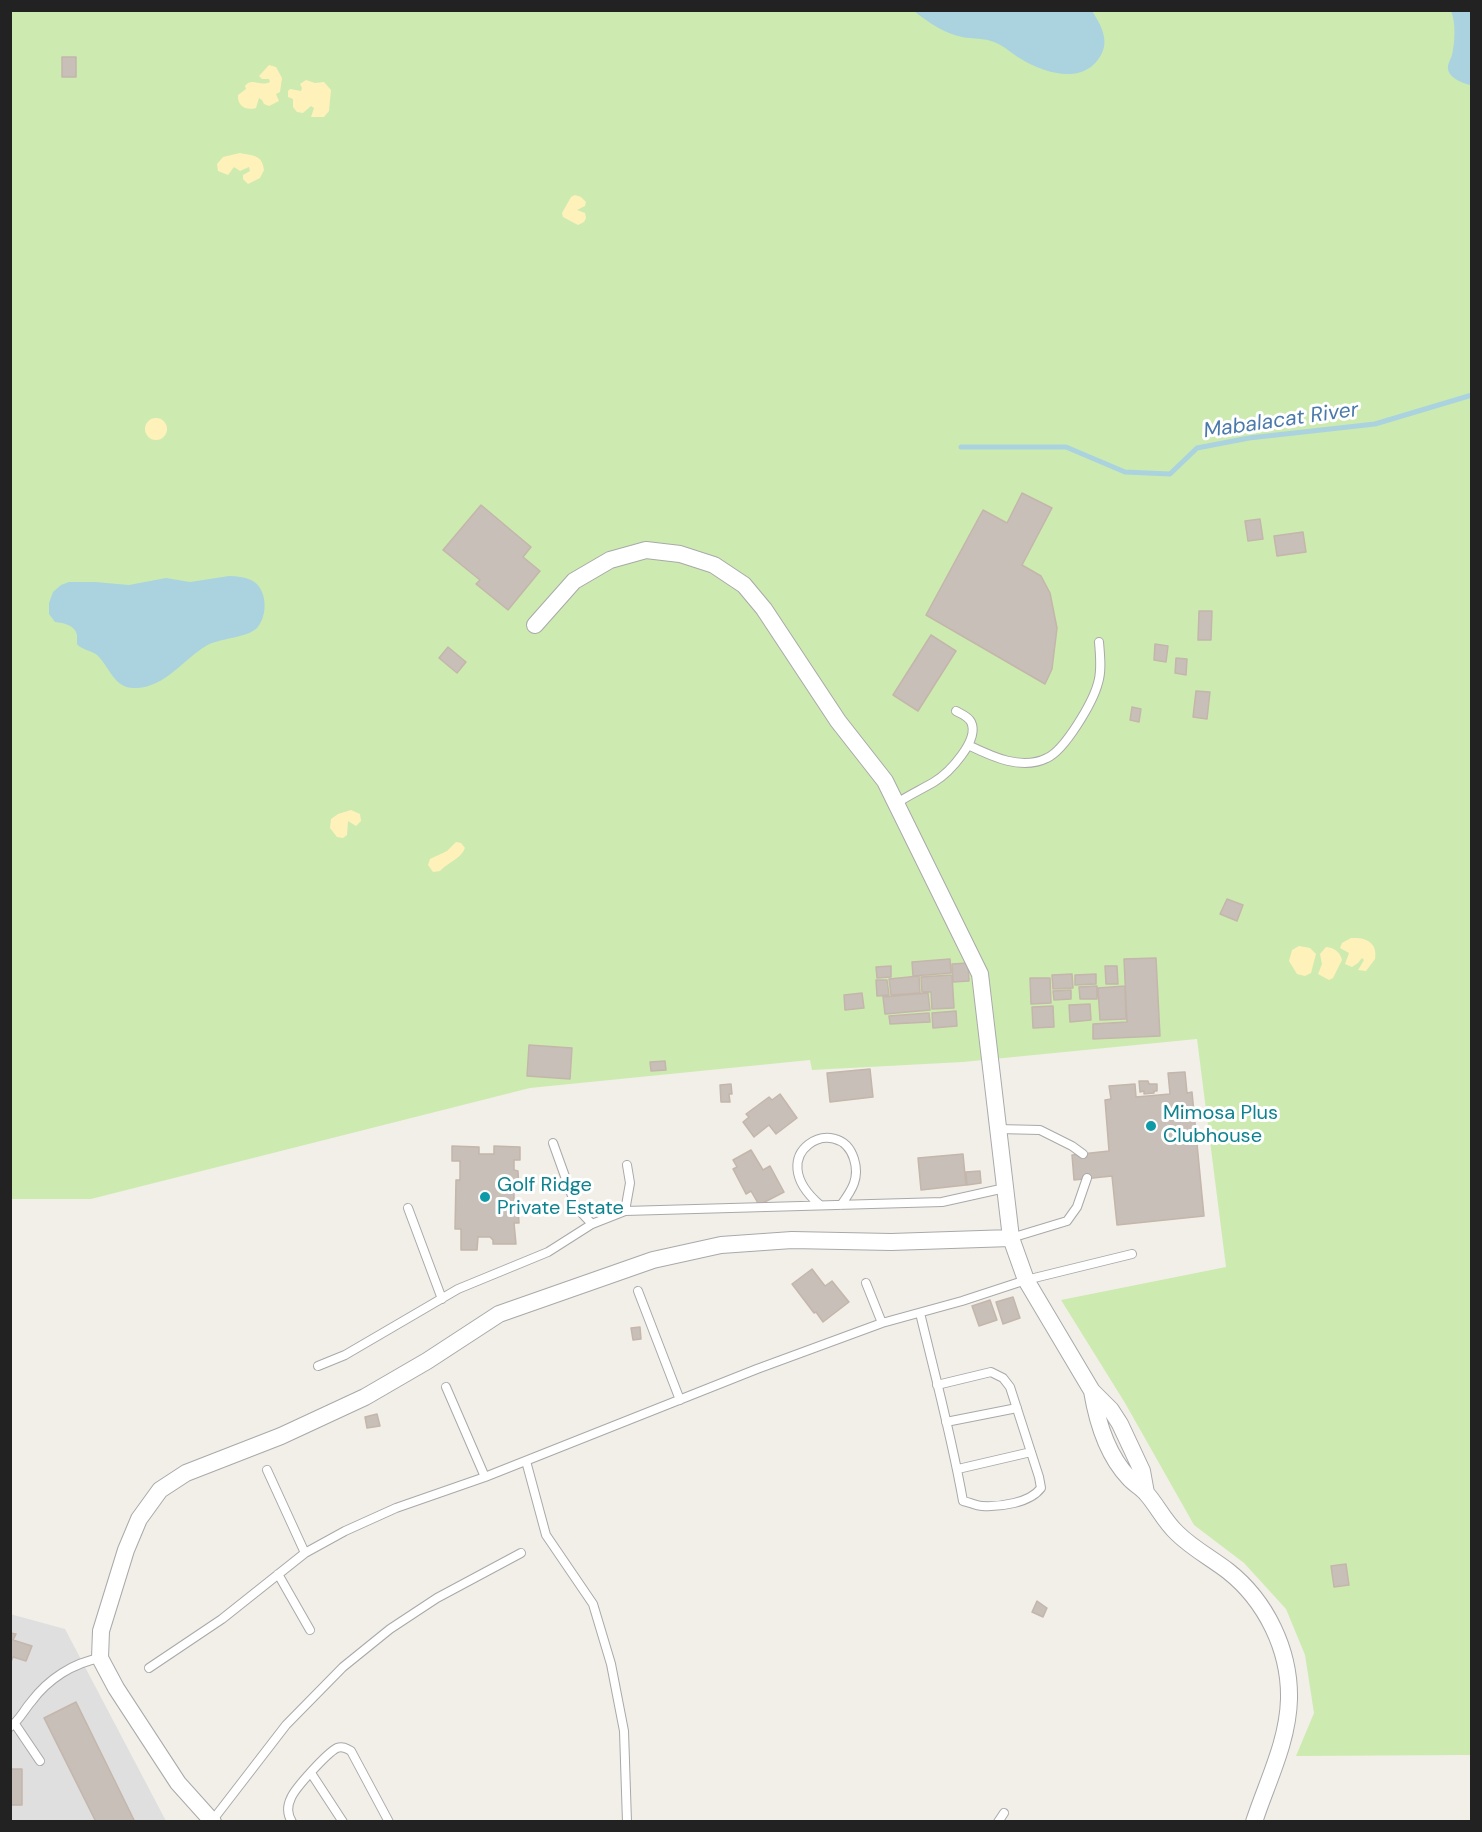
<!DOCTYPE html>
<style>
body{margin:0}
#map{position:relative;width:1482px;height:1832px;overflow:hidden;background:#f2efe9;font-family:"DM Sans",sans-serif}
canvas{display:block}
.frame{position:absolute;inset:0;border:12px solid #222;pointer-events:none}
</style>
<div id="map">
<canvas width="1482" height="1832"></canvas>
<div class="frame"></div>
</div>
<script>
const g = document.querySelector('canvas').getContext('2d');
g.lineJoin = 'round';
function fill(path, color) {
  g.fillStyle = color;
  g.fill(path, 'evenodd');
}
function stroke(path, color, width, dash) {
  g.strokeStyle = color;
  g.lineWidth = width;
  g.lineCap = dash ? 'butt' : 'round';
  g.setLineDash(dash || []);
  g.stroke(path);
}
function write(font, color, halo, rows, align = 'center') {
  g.font = font + ' "DM Sans",sans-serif';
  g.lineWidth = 6;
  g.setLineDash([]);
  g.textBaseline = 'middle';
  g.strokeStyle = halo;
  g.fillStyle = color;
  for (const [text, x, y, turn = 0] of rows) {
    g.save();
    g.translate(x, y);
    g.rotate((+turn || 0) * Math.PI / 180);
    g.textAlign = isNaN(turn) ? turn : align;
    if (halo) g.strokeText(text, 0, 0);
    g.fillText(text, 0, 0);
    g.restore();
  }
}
fill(new Path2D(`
 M10,1614L65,1629L166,1821H11Z`), '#e0dfdf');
fill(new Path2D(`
 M10,11H1471V1755L1296,1756L1314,1713L1305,1655L1286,1609L1244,1563L1194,1525L1125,1403L1061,1300L1226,1267L1197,1039L963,1062L812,1070L810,1060L530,1088L91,1199H11Z`), '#cdebb0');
fill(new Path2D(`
 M269,65L276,67L282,78L280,92L276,94L279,101L269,106L264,104L262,100L259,98L256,108C246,111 237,106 238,95L246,89L245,86C252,77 259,87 270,82L269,79H262L259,76Z
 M306,80L315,83L324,82L331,90L329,111L324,117H311L314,108L311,106L303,113L297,112L293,107V99L288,97V91L290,89L301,91L302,88L300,84Z
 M240,153C253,156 262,154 264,170L260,178L248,184L243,179V175L250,171L249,167L240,171L234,167L228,175L218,171L217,164L223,157Z
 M575,195L581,197L586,202L585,206L577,210L585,213L586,218L584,222L578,225L563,217L562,213L571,197Z
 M145 429a11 11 0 1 1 22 0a11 11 0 1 1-22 0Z
 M351,810L360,814L361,821L356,826L348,821L347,835L343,838L337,837L330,828L331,819L338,814Z
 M456,842L461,843L465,848C461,859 448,862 440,871L433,872L428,865L430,859L447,851Z
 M1351,938C1365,937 1378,942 1375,959L1366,971L1358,970L1364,960L1362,958L1358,963L1352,967L1345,964L1349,953L1340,948L1342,943Z
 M1299,946L1310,948L1316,954L1311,973L1305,976L1297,974L1289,961L1292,950Z
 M1326,947C1335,948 1340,952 1342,960L1333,978L1329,980L1318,974L1322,964L1320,954Z`), '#fff1ba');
fill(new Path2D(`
 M914,11H1092C1100,23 1109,39 1102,53C1086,86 1046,74 1021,59C1012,54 1005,46 994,42C984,38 973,39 962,37C944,33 929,23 914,11Z
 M1451,11H1471V85C1464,84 1449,78 1448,69C1447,64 1451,59 1452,55C1455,42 1456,23 1451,11Z
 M229,576C237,576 244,577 251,580C268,588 268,616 257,628C247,638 219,638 206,646C184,659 165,687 137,688C114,690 110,667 97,655C92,651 80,649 77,644C77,643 77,637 77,635C75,625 64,623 55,622L49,614V603L53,592L61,585L69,582H95L129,585L166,578L190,582Z`), '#aad3df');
stroke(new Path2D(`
 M961,447H1066L1125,472L1170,474L1197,448L1249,438L1375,424L1472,395`), '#aad3df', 5);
const building = new Path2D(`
 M62,57H76V77H62Z
 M1022,493L1052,508L1022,565L1041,576L1050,593L1057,628L1052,669L1045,684L926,615L983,510L1007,523Z
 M481,505L531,547L523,557L540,571L508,610L476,584L480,580L443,550Z
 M1260,519L1263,539L1248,541L1245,521Z
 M1303,532L1306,552L1277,556L1274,536Z
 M1199,611H1212L1211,640H1198Z
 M931,635L956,651L918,711L893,695Z
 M1155,644L1168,646L1166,662L1154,660Z
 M448,647L466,662L457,673L439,658Z
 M1176,658L1187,659L1186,675L1175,673Z
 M1196,691L1210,692L1207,719L1193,717Z
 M1132,707L1141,709L1139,722L1130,720Z
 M1227,899L1243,905L1237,921L1220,914Z
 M1156,958L1160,1036L1093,1039V1024L1127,1022L1124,959Z
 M950,959L951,973L913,976L912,962Z
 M968,963L969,981L953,982L952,964Z
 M891,966V977L877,978L876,967Z
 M1105,966H1117L1118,984H1106Z
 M1072,974L1073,988L1053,989L1052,975Z
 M1096,974V984L1075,985V975Z
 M952,975L954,1008L932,1009L931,992H922L921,977Z
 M919,976L920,993L891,995L889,979Z
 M1030,978H1050L1051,1003L1031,1004Z
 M876,980H887L889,995L877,996Z
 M1097,986V999H1080L1079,987Z
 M1125,986L1126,1019L1100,1020L1098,988Z
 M1071,990V999L1054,1000L1053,991Z
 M862,993L864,1008L845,1010L844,995Z
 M928,993L930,1010L885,1014L883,997Z
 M1090,1004L1091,1020L1070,1022L1069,1005Z
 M1053,1006L1054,1027L1033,1028L1032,1007Z
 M956,1011L957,1026L933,1028L932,1013Z
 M929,1013L930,1022L890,1024L889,1016Z
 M529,1045L572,1048L570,1079L527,1076Z
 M665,1061L666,1070L651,1071L650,1062Z
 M870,1069L873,1097L830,1102L827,1073Z
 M1185,1072L1187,1093L1192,1092L1204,1216L1117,1225L1112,1176L1074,1180L1072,1155L1109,1151L1105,1100L1111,1099L1109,1086L1135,1084L1136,1097L1170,1094L1168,1073Z
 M1139,1081H1148L1149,1084H1157V1091H1154V1093L1144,1094V1091L1140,1092Z
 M731,1084L732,1094H729L730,1102H721L720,1085Z
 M780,1094L797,1118L776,1134L769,1125L754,1137L743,1122L749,1117L746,1114L769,1097L772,1100Z
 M452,1146L479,1147V1154H494V1146L520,1147V1160H514V1170L518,1171L519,1189H514V1204H518L519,1223H514L516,1244H493V1240L490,1237H478L477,1250H461V1229H455L456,1180H460V1161H452Z
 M751,1150L763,1170L770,1166L784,1192L759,1205L751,1191L746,1194L733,1169L737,1167L733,1160Z
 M963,1154L966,1185L921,1190L918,1158Z
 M980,1171L981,1183L967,1185L966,1172Z
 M812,1269L825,1286L832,1281L849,1302L823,1322L816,1312L814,1313L792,1284Z
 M1013,1297L1020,1318L1003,1324L996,1302Z
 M990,1300L997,1320L979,1326L972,1306Z
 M640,1327L641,1339L633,1340L631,1328Z
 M377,1414L380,1426L367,1428L365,1417Z
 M1346,1564L1349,1585L1334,1587L1331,1566Z
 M1037,1601L1047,1608L1043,1617L1032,1612Z
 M10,1633L16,1634L13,1640L32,1646L26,1661L13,1657L10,1664Z
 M76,1702L135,1822H96L44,1718Z
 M10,1769H22V1805H10Z`);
fill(building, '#c7bfb8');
stroke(building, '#c4b6ab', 1.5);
const lane = new Path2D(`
 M968,745C991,756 1021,771 1047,758C1065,750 1093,702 1098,683C1102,670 1100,655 1099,642
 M897,803C909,795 922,789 934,782C949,773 980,740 971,722C968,716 961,714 956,711
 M998,1129L1040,1130L1072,1146L1083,1154
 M553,1143L576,1207L592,1224
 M820,1205C759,1153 839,1111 854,1159C860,1178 852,1190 841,1205
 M408,1208L442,1299
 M625,1211L630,1183L627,1165
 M1011,1238L1067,1221L1077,1207L1087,1178
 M866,1283L882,1323
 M638,1291L680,1400
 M920,1313C935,1375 952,1438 963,1501C969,1502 976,1506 982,1506C1000,1507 1030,1503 1041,1488L1039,1477L1010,1387L1003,1378L991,1372L937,1385
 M318,1366L345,1355L458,1289L548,1252L592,1224L625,1211L942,1202L1005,1188
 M446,1387L485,1477
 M946,1422L1017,1408
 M526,1461L546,1535L593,1604L611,1664L624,1731L627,1822
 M958,1469L1031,1452
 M267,1470L305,1553
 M278,1574L310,1630
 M149,1668L222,1619L305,1553L345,1531L396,1508L485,1477L757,1369L882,1323L962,1301L1026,1280L1132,1254
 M15,1724L40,1761
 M10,1727C19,1721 24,1710 31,1702C48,1679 73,1663 100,1658
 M311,1773L343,1822
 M212,1821L286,1725L343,1667L390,1629L437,1598L521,1553
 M292,1822C287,1814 287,1806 291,1798C295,1788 327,1753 337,1748C342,1746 346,1748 351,1751L389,1822
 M998,1822L1004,1813`);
const street = new Path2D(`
 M535,625L574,581L610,560L646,550L680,554L714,565L744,585L764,609L838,721L885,781L980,974L1011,1238L1026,1280L1092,1391L1111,1410L1120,1424L1142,1471L1146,1493
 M1092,1391C1097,1421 1107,1455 1129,1478C1134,1484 1141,1487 1146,1493C1157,1505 1164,1521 1177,1533C1192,1548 1211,1558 1228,1571C1266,1601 1290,1650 1289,1699C1288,1742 1267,1782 1254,1822
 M213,1822L178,1783L116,1688L100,1658L101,1631L126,1550L139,1519L160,1490L186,1473L281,1436L365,1397L427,1361L499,1314L653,1260L721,1245L792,1240L891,1242L1011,1238`);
stroke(lane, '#a9a9a9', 10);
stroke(street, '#a9a9a9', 18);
stroke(lane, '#fff', 8);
stroke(street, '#fff', 16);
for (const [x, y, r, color] of [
 [1151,1126,6,"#0f9aa8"],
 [485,1197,6,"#0f9aa8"]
]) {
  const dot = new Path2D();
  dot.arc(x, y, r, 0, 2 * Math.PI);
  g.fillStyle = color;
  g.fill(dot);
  stroke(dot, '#fff', 2);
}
write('20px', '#0d838f', '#fff', [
 ["Mimosa Plus",1163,1114],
 ["Clubhouse",1163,1137],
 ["Golf Ridge",497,1186],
 ["Private Estate",497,1209]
], 'left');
write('italic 21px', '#4a7aab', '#fff', [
 ["Mabalacat River",1281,421,-8]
]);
</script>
